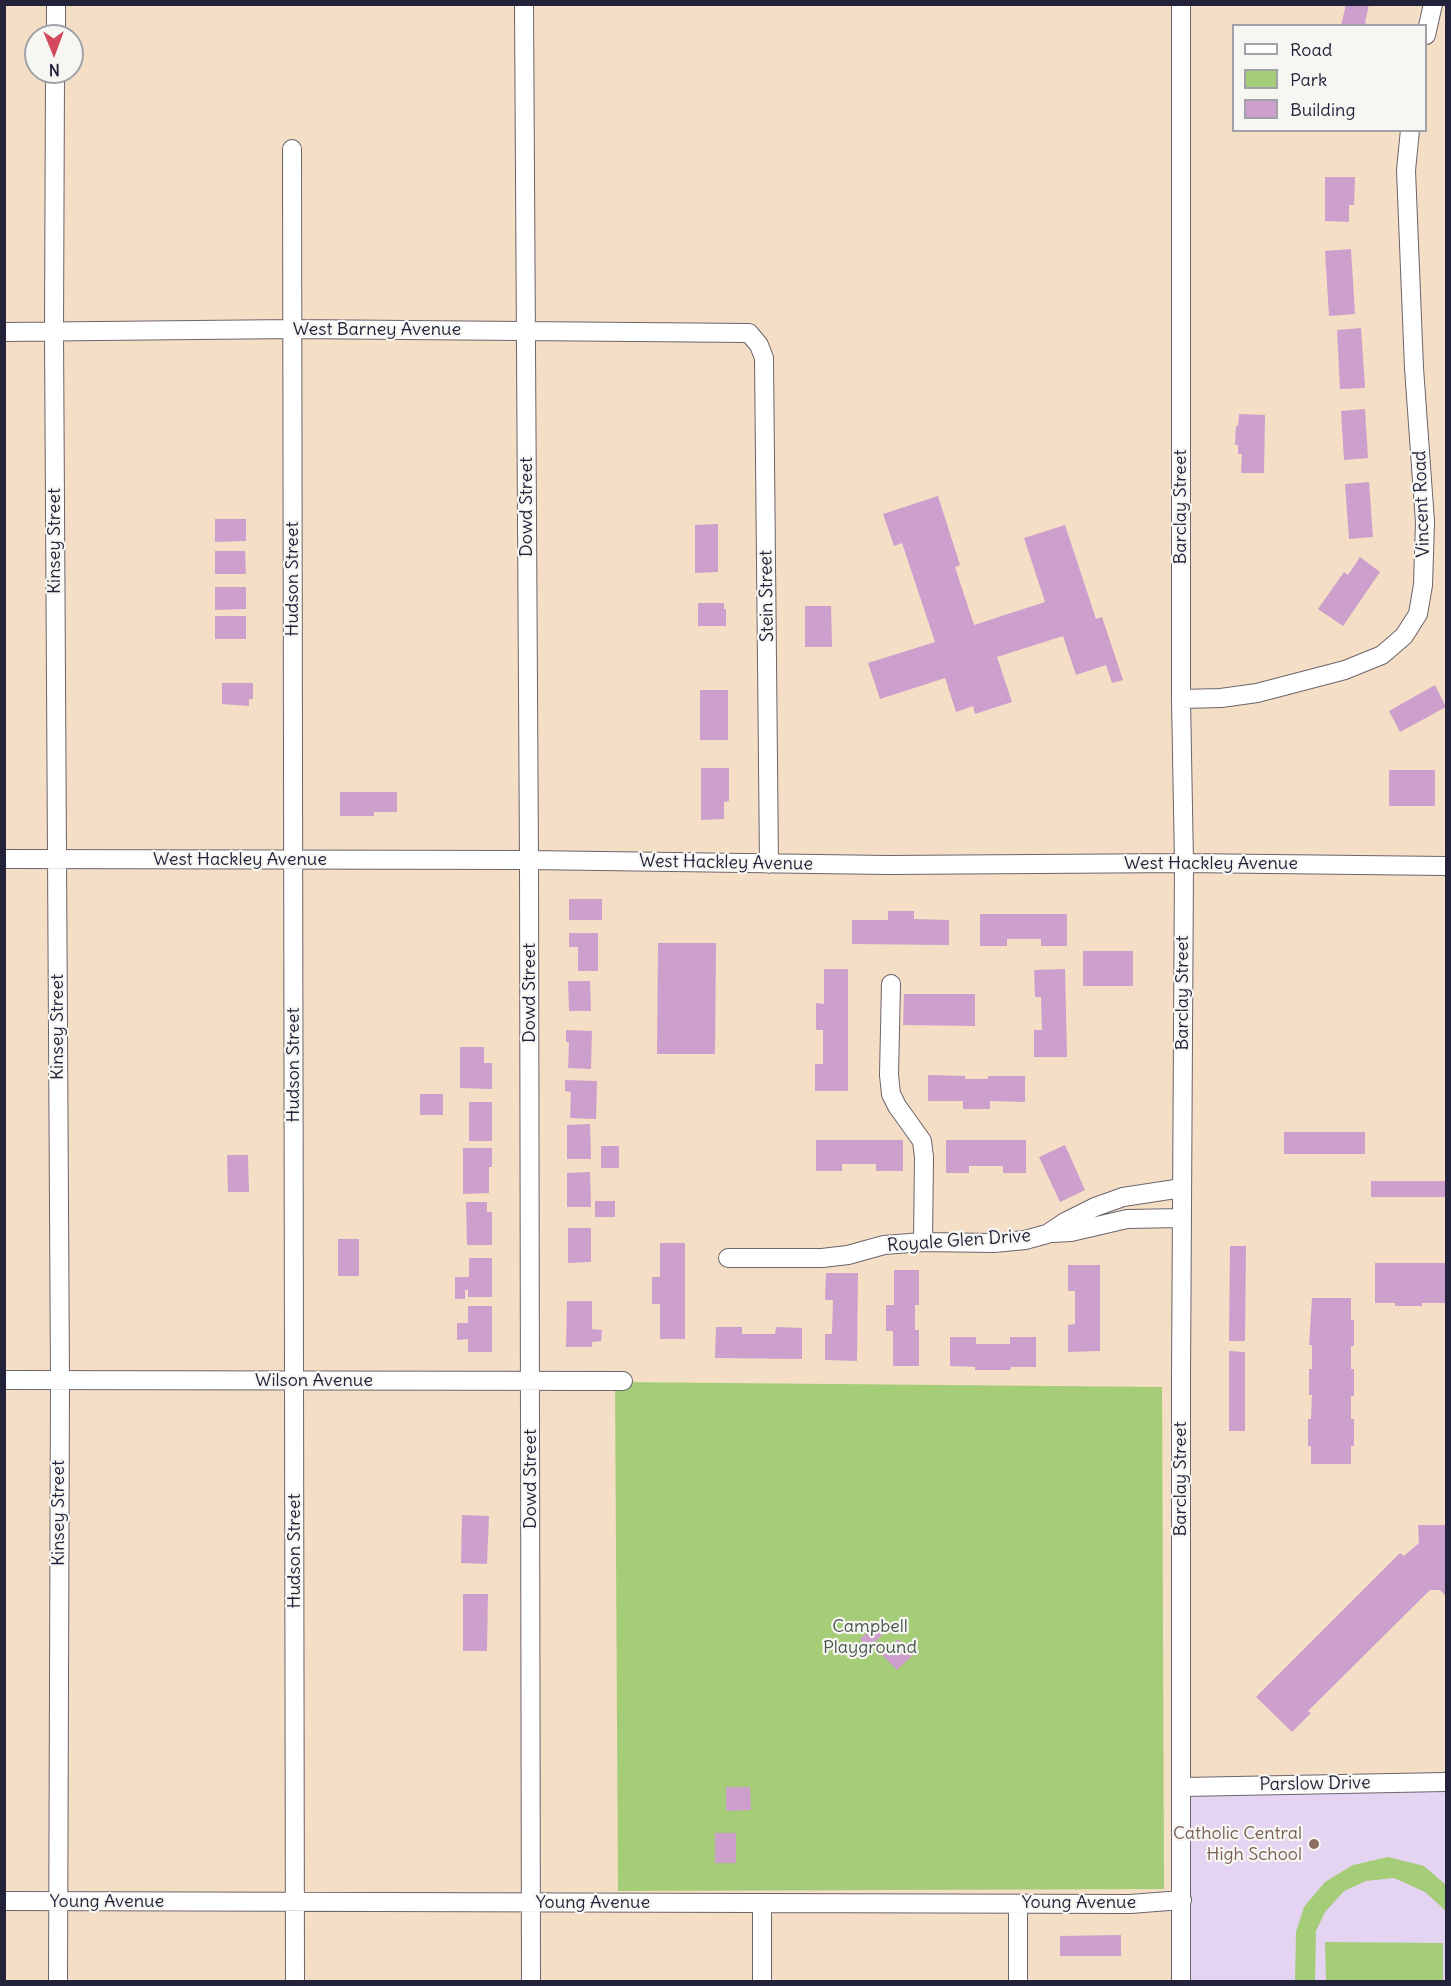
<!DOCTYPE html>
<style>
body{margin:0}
#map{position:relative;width:1451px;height:1986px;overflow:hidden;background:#f4dec5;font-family:Delius,sans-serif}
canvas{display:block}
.frame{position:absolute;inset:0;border:6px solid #22223b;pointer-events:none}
.legend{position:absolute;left:1232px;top:24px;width:195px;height:108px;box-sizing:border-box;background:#f6f6f2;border:2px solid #a1a1a9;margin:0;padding:8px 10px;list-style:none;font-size:18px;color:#22223b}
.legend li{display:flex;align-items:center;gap:12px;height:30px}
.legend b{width:30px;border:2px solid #a1a1a9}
.north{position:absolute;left:24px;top:24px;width:60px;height:60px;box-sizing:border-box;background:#f6f6f2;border:2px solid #a1a1a9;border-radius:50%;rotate:179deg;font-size:16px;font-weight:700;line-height:24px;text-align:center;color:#22223b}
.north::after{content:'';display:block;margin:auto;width:21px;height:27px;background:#d1495b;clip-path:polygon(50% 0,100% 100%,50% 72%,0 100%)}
</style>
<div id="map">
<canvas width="1451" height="1986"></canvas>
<div class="frame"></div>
<ul class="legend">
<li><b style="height:8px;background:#fff"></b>Road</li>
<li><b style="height:16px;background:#a5cc77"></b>Park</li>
<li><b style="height:16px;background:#cd9fcc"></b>Building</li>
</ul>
<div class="north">N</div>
</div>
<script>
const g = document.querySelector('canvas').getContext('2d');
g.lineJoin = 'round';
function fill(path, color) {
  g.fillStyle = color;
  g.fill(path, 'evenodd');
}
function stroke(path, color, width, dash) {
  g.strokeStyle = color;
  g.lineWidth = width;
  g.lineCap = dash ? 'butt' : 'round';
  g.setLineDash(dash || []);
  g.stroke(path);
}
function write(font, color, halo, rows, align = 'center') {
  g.font = font + ' Delius,sans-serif';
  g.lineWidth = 4.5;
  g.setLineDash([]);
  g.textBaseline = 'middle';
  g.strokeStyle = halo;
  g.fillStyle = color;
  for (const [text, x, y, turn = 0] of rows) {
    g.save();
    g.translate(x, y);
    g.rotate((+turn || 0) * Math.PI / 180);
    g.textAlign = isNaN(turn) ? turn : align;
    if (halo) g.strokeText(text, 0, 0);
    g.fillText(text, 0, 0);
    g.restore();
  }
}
fill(new Path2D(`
 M1446,1784V1981L1181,1982L1183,1787Z`), '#e4d3f1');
fill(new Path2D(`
 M615,1382L1162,1387L1164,1889L618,1891Z
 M1388,1857L1424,1866L1446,1885V1911L1425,1892L1394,1878L1366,1881L1344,1891L1325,1912L1316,1931L1315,1981H1295L1296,1932L1304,1907L1325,1882L1353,1865Z
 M1325,1942L1443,1943V1981H1326Z`), '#a5cc77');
fill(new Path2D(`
 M1346,4H1369L1365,23L1371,26H1341Z
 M1325,177H1355L1354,205H1349V222L1325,221Z
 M1351,249L1355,314L1329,316L1325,251Z
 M1361,328L1365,388L1340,389L1337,330Z
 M1365,409L1368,458L1344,460L1341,411Z
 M1239,414L1265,415L1264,473H1241L1242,454H1238V445H1235L1236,426H1238Z
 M1369,482L1373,537L1349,539L1345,484Z
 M938,496L960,565L955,567L974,625L1045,602L1024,538L1065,525L1096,619L1102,617L1123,680L1112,683L1106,665L1076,675L1063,636L997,657L1012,702L975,714L973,706L956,712L945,678L880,699L868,663L935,642L902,543L894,546L883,514Z
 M215,519H246V541L215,542Z
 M718,524V572L695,573V525Z
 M215,551H245L246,574H215Z
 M1360,557L1380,572L1343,626L1318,609L1344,572L1348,575Z
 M215,587H246V609L215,610Z
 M698,603H724V609H726V626H698Z
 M805,606H831L832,647H805Z
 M215,616H246V639H215Z
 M222,683H253V699H249V706L222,704Z
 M1435,685L1446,707L1400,732L1389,711Z
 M700,690H728V740H700Z
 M701,768H729V801L724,802V819L701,820Z
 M1389,770H1435V806H1389Z
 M340,792H397V812H374V816H340Z
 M569,899H602V920H569Z
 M888,911H914V919L949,920V945L852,944V920H888Z
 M980,914H1067V946H1041V939H1007V946H980Z
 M569,933H598V971H578V947H569Z
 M658,943H716L715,1054H657Z
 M1083,951H1133V986H1083Z
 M824,969H848V1091H815V1064H823V1030H816V1003L824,1004Z
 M1065,969L1067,1057H1034V1030H1042L1041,997H1035L1034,970Z
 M568,981H590L591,1011H569Z
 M904,994H975V1026L903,1025Z
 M566,1030L592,1031L591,1069L568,1068L569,1042H566Z
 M460,1047H484V1063H492V1089L460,1088Z
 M928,1075L965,1076V1079H988V1076H1025V1102L990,1101V1109H963V1101H928Z
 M565,1080L597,1081L596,1119L570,1118L571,1092L565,1091Z
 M420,1094H443V1115H420Z
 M469,1102H492V1141H469Z
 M590,1124L591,1159H567V1125Z
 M1284,1132H1365V1154H1284Z
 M816,1140H903V1171H876V1164H842V1171H816Z
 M946,1140H1026V1173H1003V1166H969V1173H946Z
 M1065,1145L1085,1190L1060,1202L1039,1157Z
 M601,1146H619V1168H601Z
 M463,1148H492V1167H489V1193L463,1194Z
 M227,1155H248L249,1192H228Z
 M590,1172L591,1207H567V1173Z
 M1371,1181H1446V1197H1371Z
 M595,1201H615V1217H595Z
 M466,1202H487V1212H492V1245H467Z
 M568,1228H591V1262L568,1263Z
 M338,1239H359V1276H338Z
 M660,1243H685V1339H660V1304H652V1277H660Z
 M1230,1246H1246L1245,1341H1229Z
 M469,1258H492V1297H468V1290H465V1299H455V1277H469Z
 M1375,1263H1446V1303H1422V1306H1395V1303H1375Z
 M1068,1265H1100V1351L1068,1352V1325L1075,1324V1291H1068Z
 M894,1270H919V1305H915V1330H919V1366H893V1331H886V1305H894Z
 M826,1273H858L857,1361L825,1360V1334H832L833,1300H825Z
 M1312,1298H1351V1320H1354V1346H1351V1369H1354V1396H1351V1419H1354V1446H1351V1464H1311V1446H1308V1419H1311L1312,1395H1309V1369H1312V1345H1309Z
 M567,1301H592V1329L602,1330L601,1341L592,1342V1347H566Z
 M468,1306H492V1352H468V1339L457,1340V1323H468Z
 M716,1327H742V1334H775L776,1327L802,1328V1359L715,1358Z
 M950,1337H976V1344H1010V1337H1036V1367H1011L1010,1370H975V1367L950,1366Z
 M1229,1351L1245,1352V1431H1229Z
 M462,1515L489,1516L487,1564L461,1563Z
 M1418,1525H1446V1596L1440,1590H1430L1308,1711L1311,1713L1292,1732L1256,1697L1400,1553L1404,1556L1419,1543Z
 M463,1594H488L487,1651H463Z
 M876,1624L885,1632L869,1648L860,1639Z
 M898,1639L913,1655L897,1670L882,1655Z
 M726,1787H750L751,1810L726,1811Z
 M715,1833H736V1863H715Z
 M1121,1935V1956H1060V1936Z`), '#cd9fcc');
const minor = new Path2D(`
 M524,4L529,860L531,1982
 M1181,4V699L1184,863L1181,1379V1982
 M1426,35L1433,4
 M56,36V4
 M55,72L54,332L60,1380L58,1982
 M292,149L295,1982
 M4,332L293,329L749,333L759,345L764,358L769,864
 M1181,699L1221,698L1257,693L1345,670L1382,655L1404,636L1418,614L1423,585L1425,522L1414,368L1406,170L1410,130
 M4,859L529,860L888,865L1184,863L1446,866
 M891,984L889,1075L891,1094L897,1106L922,1141L924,1157L923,1242
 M1052,1233L1071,1232L1127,1219L1182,1218
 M728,1258H822L848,1255L884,1245L923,1242L994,1243L1025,1240L1047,1234L1065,1222L1095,1207L1123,1197L1182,1188
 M4,1380L623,1381
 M1183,1787L1446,1782
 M4,1901L1130,1904L1182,1900
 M1018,1904V1982
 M762,1982V1903`);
stroke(minor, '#6c646b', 20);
stroke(minor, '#fff', 18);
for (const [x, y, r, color] of [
 [1314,1844,6,"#8d6e63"]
]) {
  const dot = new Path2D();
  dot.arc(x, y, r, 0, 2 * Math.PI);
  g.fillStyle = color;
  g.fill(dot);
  stroke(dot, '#f6f6f2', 2);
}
write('18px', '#22223b', '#f6f6f2', [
 ["West Barney Avenue",377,330],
 ["Vincent Road",1422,504,-92],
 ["Dowd Street",527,507,-90],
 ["Barclay Street",1181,507,-90],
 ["Kinsey Street",55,541,-90],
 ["Hudson Street",293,579,-90],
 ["Stein Street",767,596,-91],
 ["West Hackley Avenue",240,860],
 ["West Hackley Avenue",726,863,1],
 ["West Hackley Avenue",1211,864],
 ["Dowd Street",530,993,-90],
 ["Barclay Street",1183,993,-90],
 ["Kinsey Street",58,1027,-90],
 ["Hudson Street",294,1065,-90],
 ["Royale Glen Drive",959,1241,-4],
 ["Wilson Avenue",314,1381],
 ["Dowd Street",531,1479,-90],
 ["Barclay Street",1181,1479,-90],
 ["Kinsey Street",59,1513,-90],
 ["Hudson Street",295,1551,-90],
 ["Parslow Drive",1315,1784,-1],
 ["Young Avenue",107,1902],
 ["Young Avenue",593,1903],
 ["Young Avenue",1079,1903]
]);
write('18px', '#49554d', '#f6f6f2', [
 ["Campbell",870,1627],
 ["Playground",870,1648]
]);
write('18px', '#785e54', '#f6f6f2', [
 ["Catholic Central",1302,1834],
 ["High School",1302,1855]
], 'right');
</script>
